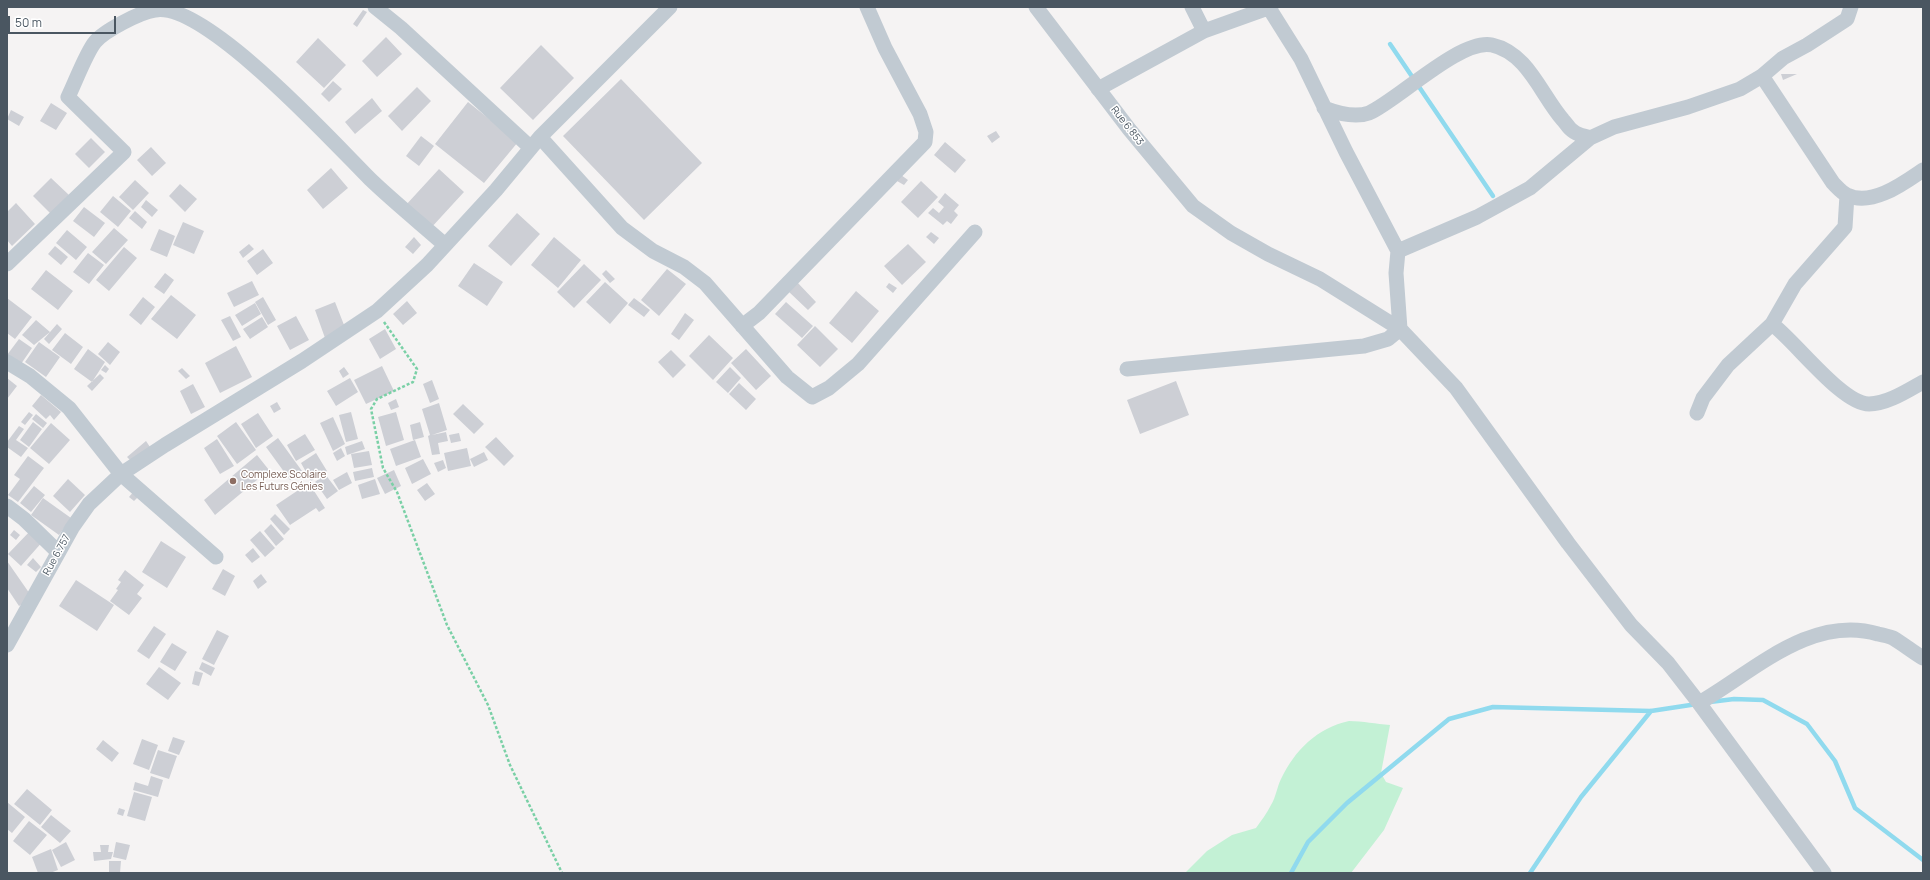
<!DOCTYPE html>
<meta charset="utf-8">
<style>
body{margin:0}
#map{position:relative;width:1930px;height:880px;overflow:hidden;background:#f5f3f3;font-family:Manrope,sans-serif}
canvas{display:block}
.frame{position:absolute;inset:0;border:8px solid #4a5661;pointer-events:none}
.scale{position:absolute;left:8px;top:16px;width:108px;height:18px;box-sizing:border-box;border:2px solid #4a5661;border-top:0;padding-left:5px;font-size:12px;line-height:14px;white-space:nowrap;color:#4a5661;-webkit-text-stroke:3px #fff;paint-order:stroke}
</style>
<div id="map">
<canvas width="1930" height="880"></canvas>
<div class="frame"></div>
<div class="scale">50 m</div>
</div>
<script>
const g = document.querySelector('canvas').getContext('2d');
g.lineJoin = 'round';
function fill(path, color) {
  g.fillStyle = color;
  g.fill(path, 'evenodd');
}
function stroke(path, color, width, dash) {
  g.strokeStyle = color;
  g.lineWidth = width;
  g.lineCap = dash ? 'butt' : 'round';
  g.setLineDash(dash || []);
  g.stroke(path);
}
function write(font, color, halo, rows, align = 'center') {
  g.font = font + ' Manrope,sans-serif';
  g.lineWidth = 3;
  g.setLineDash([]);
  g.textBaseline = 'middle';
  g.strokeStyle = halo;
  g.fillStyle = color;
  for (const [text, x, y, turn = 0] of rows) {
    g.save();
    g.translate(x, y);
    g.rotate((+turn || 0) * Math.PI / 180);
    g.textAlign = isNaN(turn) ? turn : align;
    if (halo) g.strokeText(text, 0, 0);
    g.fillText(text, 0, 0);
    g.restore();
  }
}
fill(new Path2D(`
 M1349,721C1363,721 1376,724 1390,725L1381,773L1386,782L1403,788L1384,830L1351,873H1185L1207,851L1232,835L1256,828C1261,821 1267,813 1271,805C1276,797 1277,787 1281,779C1295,750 1317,728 1349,721Z`), '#c3f1d5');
stroke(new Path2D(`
 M1390,44L1493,196
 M1710,702L1734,699L1763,700L1807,724L1835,761L1855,808L1923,860
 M1291,873L1308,842L1347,803L1449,719L1493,707L1651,711L1697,704
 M1530,873L1581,797L1651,711`), '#90daee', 4.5);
fill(new Path2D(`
 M363,10L367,12L357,27L353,24Z
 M386,37L402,54L377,77L362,61Z
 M318,38L346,65L324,88L296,62Z
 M541,45L574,78L533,120L500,88Z
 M1781,74H1797L1783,80Z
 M621,79L702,163L644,220L563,136Z
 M333,81L342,89L329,102L321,94Z
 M417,87L431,101L402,131L388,116Z
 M372,98L382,111L355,134L345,122Z
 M468,102L518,142L484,183L435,144Z
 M51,103L67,113L56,130L40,121Z
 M11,110L24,117L19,126L7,119Z
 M996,131L1000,137L992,143L987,136Z
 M421,136L434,146L419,166L406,156Z
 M91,138L105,152L89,168L75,154Z
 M945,142L966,160L955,173L934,155Z
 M151,147L166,163L152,176L137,160Z
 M331,168L348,188L323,209L307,190Z
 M439,169L464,192L430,229L405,206Z
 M901,175L908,180L904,185L897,181Z
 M51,178L69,195L51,214L33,196Z
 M135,180L149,193L133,210L119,197Z
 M921,181L938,197L918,218L901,202Z
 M180,184L197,199L185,212L169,196Z
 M945,193L959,205L954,211L958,215L951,224L947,221L943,225L928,213L933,208L939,213L944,207L938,202Z
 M113,196L131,211L118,227L100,212Z
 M146,200L158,210L152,217L141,207Z
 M16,203L35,224L12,246L7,240V212Z
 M84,207L105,223L94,237L73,221Z
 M135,211L147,222L142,229L129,218Z
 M517,213L540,234L511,266L488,246Z
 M183,222L204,231L194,254L173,245Z
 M114,228L128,240L106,264L92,252Z
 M159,229L175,236L167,257L150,250Z
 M67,230L87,247L76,260L56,243Z
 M931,232L939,238L934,244L926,237Z
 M414,237L421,245L413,254L405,247Z
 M554,237L581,260L558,288L531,265Z
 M249,244L254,249L243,258L239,252Z
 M908,244L926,262L902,285L884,266Z
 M55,246L68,257L61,265L48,254Z
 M124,247L137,258L109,291L96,280Z
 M263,249L273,263L257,275L247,261Z
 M88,253L104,265L89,284L73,272Z
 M474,263L503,282L487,306L458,286Z
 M584,264L601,280L574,308L557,292Z
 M667,269L686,284L659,316L641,300Z
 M46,270L73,291L58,310L31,289Z
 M606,270L615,279L610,283L602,274Z
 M165,273L174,280L164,294L154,287Z
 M252,281L259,295L234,307L227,293Z
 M605,282L628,303L610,324L586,302Z
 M797,282L816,302L808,310L788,291Z
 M889,283L897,288L893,293L886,287Z
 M856,291L879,311L852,343L829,323Z
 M171,295L196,315L177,339L151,319Z
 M143,297L155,307L141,325L129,315Z
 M263,297L276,320L268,325L255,302Z
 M7,298L32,317L15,339L7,333Z
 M634,298L650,310L644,317L628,305Z
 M407,301L417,313L403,325L393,314Z
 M335,302L346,330L325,338L315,310Z
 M786,302L813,326L802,338L775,314Z
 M255,303L261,314L242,326L235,315Z
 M685,313L694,320L679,340L671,334Z
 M230,316L241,337L233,341L221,320Z
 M296,316L309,340L290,350L277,326Z
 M262,317L268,327L250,339L243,329Z
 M36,320L50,332L34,345L22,335Z
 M57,324L62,329L49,344L44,339Z
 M815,326L838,349L820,367L797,345Z
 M385,329L396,349L380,359L369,339Z
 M65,333L83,347L71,364L52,350Z
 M709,335L733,358L713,380L689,356Z
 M19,339L32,348L21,364L7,355Z
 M39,342L60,357L46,377L25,362Z
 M108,342L120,352L110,365L98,354Z
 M236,346L252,377L220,393L205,363Z
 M88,349L105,362L92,382L74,369Z
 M746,349L771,376L756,390L731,363Z
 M671,350L686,365L673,378L658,362Z
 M105,365L109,369L106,373L101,370Z
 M382,366L394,391L366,404L354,380Z
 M344,367L349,374L343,378L339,371Z
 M730,367L741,378L728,393L716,382Z
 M182,368L190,376L186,379L178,371Z
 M100,374L104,378L92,391L87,386Z
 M7,378L17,386L7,399Z
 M350,378L358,392L336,406L327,391Z
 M432,380L439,399L430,403L423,384Z
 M1176,381L1189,415L1140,434L1127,400Z
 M739,383L756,399L746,410L729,394Z
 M193,384L205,407L191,414L180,391Z
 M41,395L61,412L54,420L50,415L46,419L32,406Z
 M396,399L399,407L391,410L388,403Z
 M277,402L281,409L274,413L270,406Z
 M439,403L447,430L432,435L446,432L448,441L438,443L440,454L432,455L428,436L430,435L422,409Z
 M463,404L484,424L474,434L453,414Z
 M29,412L33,415L25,425L21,422Z
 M351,412L358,439L346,442L339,415Z
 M396,412L404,440L386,446L378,417Z
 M258,413L273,436L256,448L241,424Z
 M36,414L47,423L43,428L32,419Z
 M333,417L345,444L333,451L320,423Z
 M33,422L42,429L29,447L20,440Z
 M236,422L256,450L237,464L217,436Z
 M420,422L424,437L413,440L410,425Z
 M51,423L70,440L49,464L30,448Z
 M19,426L24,429L16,440L28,448L21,457L7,447V442Z
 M459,433L461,441L451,443L449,435Z
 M305,434L315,450L296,461L287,445Z
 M496,437L514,456L504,466L485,447Z
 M278,438L302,471L290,480L266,447Z
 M217,439L234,466L220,474L204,448Z
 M415,440L421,457L396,466L390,449Z
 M146,441L150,447L132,462L127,457Z
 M362,441L365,449L347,455L345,447Z
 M341,448L345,456L337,461L333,453Z
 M467,448L471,466L448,471L444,453Z
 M369,451L372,465L354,468L351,454Z
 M484,452L488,460L474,467L470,459Z
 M316,453L327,471L311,481L301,463Z
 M257,455L269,470L215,515L204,500Z
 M28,456L44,468L18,502L8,495L20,479L14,475Z
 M423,459L431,474L412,484L405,468Z
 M443,460L446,468L438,472L434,463Z
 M372,468L374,477L355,481L353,472Z
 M394,470L401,486L385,494L377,478Z
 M347,472L352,483L339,490L333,480Z
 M325,474L338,491L327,499L315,482Z
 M68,479L85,495L70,512L53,496Z
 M375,479L380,494L362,499L358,485Z
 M309,483L325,508L319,512L316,508L290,525L276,505Z
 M427,483L435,494L425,501L417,490Z
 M34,486L45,495L31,512L20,503Z
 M135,490L140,495L134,501L129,497Z
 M43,498L71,518L59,535L31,515Z
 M275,514L290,529L284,535L270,519Z
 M271,524L284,539L276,546L264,531Z
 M32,529L44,540L21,566L8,554Z
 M14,530L20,535L16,540L10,535Z
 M260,531L275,548L265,557L250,540Z
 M161,541L186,557L167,588L142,572Z
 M253,548L260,557L252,563L245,555Z
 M33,558L41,567L36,572L27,565Z
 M7,561L32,597L19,606L7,588Z
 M223,569L235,576L225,596L212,589Z
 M125,570L144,585L137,594L142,598L129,615L110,601L118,590L116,589L121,582L118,580Z
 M261,574L267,582L258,589L253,581Z
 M76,580L114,605L97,631L59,606Z
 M154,626L166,634L149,659L137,651Z
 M217,630L229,636L214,665L202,659Z
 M172,643L187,652L175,671L160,662Z
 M202,662L215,668L211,676L199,669Z
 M159,667L181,683L168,700L146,684Z
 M195,671L203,673L199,686L192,684Z
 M173,737L185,741L179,755L168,751Z
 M142,739L158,745L149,770L133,764Z
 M103,740L119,753L112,762L96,749Z
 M158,750L177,756L169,779L150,773Z
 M151,776L163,780L158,797L133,790L135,782L148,786Z
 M27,789L52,810L40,825L14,804Z
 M134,792L152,797L145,821L127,816Z
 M7,802L25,817L12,833L7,829Z
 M119,808L125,810L123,816L117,814Z
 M51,815L71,831L60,843L41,827Z
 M29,821L47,835L30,855L13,841Z
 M66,842L75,860L61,867L52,850Z
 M116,842L130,845L126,860L113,857Z
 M100,845H109L108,852H113L111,859L94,861L93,852H101Z
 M51,849L58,870L50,873H38L32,857Z
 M109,861H121L120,873H109Z`), '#cdcfd5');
stroke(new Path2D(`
 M384,322L417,369L413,382L377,399L371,409L383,468L397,492L447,625L488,705L510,765L562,873`), '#7ad0a6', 2.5, [3, 2]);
stroke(new Path2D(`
 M375,7L401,28L531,148
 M1036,7L1129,129L1193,206L1231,233L1268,254L1320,279L1400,329L1456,388L1568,543L1631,625L1668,663L1699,703L1824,873
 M1192,7L1204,31
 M1762,76L1833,183C1837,187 1842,193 1847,195C1872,207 1904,183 1923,170
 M1098,89L1204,31L1271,7
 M1324,108C1337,113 1355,118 1369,113C1398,100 1461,38 1492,45C1528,53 1541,95 1563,120C1566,123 1569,129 1573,131C1577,135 1585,136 1590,138
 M540,137L622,228L653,251L684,267L705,283L787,377L812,397L829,388L858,364L975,232
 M1398,251L1477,217L1530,188L1590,138L1614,127L1688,107L1740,89L1762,76L1783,58L1807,45L1847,19L1851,7
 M7,264L124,152L68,97C75,83 86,53 95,42C104,31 140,12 155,10C205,1 334,143 370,179C394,202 420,223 445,245
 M1772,324C1795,341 1842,404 1869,404C1887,404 1907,391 1923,382
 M742,326L759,313L925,142L926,132L920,114L885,48L867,7
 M7,362L30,376L69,408L121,474L216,557
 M1127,369L1364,346L1388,339L1400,329L1396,273L1398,251L1346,152L1301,59L1269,8
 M1697,413L1703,398L1728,365L1772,324L1795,284L1845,227L1847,195
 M7,506L24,519L58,552
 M7,645L72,528L89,504L121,474L165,445L302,361L377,311L427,265L496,190L540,137L670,7
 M1699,703C1753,672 1811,614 1878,634C1883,635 1888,636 1893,638C1903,644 1913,652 1923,658`), '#c1cad2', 15);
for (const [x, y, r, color] of [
 [233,481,4,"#8d6e63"]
]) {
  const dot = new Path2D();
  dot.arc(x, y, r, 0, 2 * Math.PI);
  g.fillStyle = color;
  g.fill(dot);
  stroke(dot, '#fff', 1.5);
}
write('10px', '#4a5661', '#fff', [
 ["Rue 6.853",1127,126,52],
 ["Rue 6.757",57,555,-61]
]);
write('10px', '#785e54', '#fff', [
 ["Complexe Scolaire",241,475],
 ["Les Futurs Génies",241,487]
], 'left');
</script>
